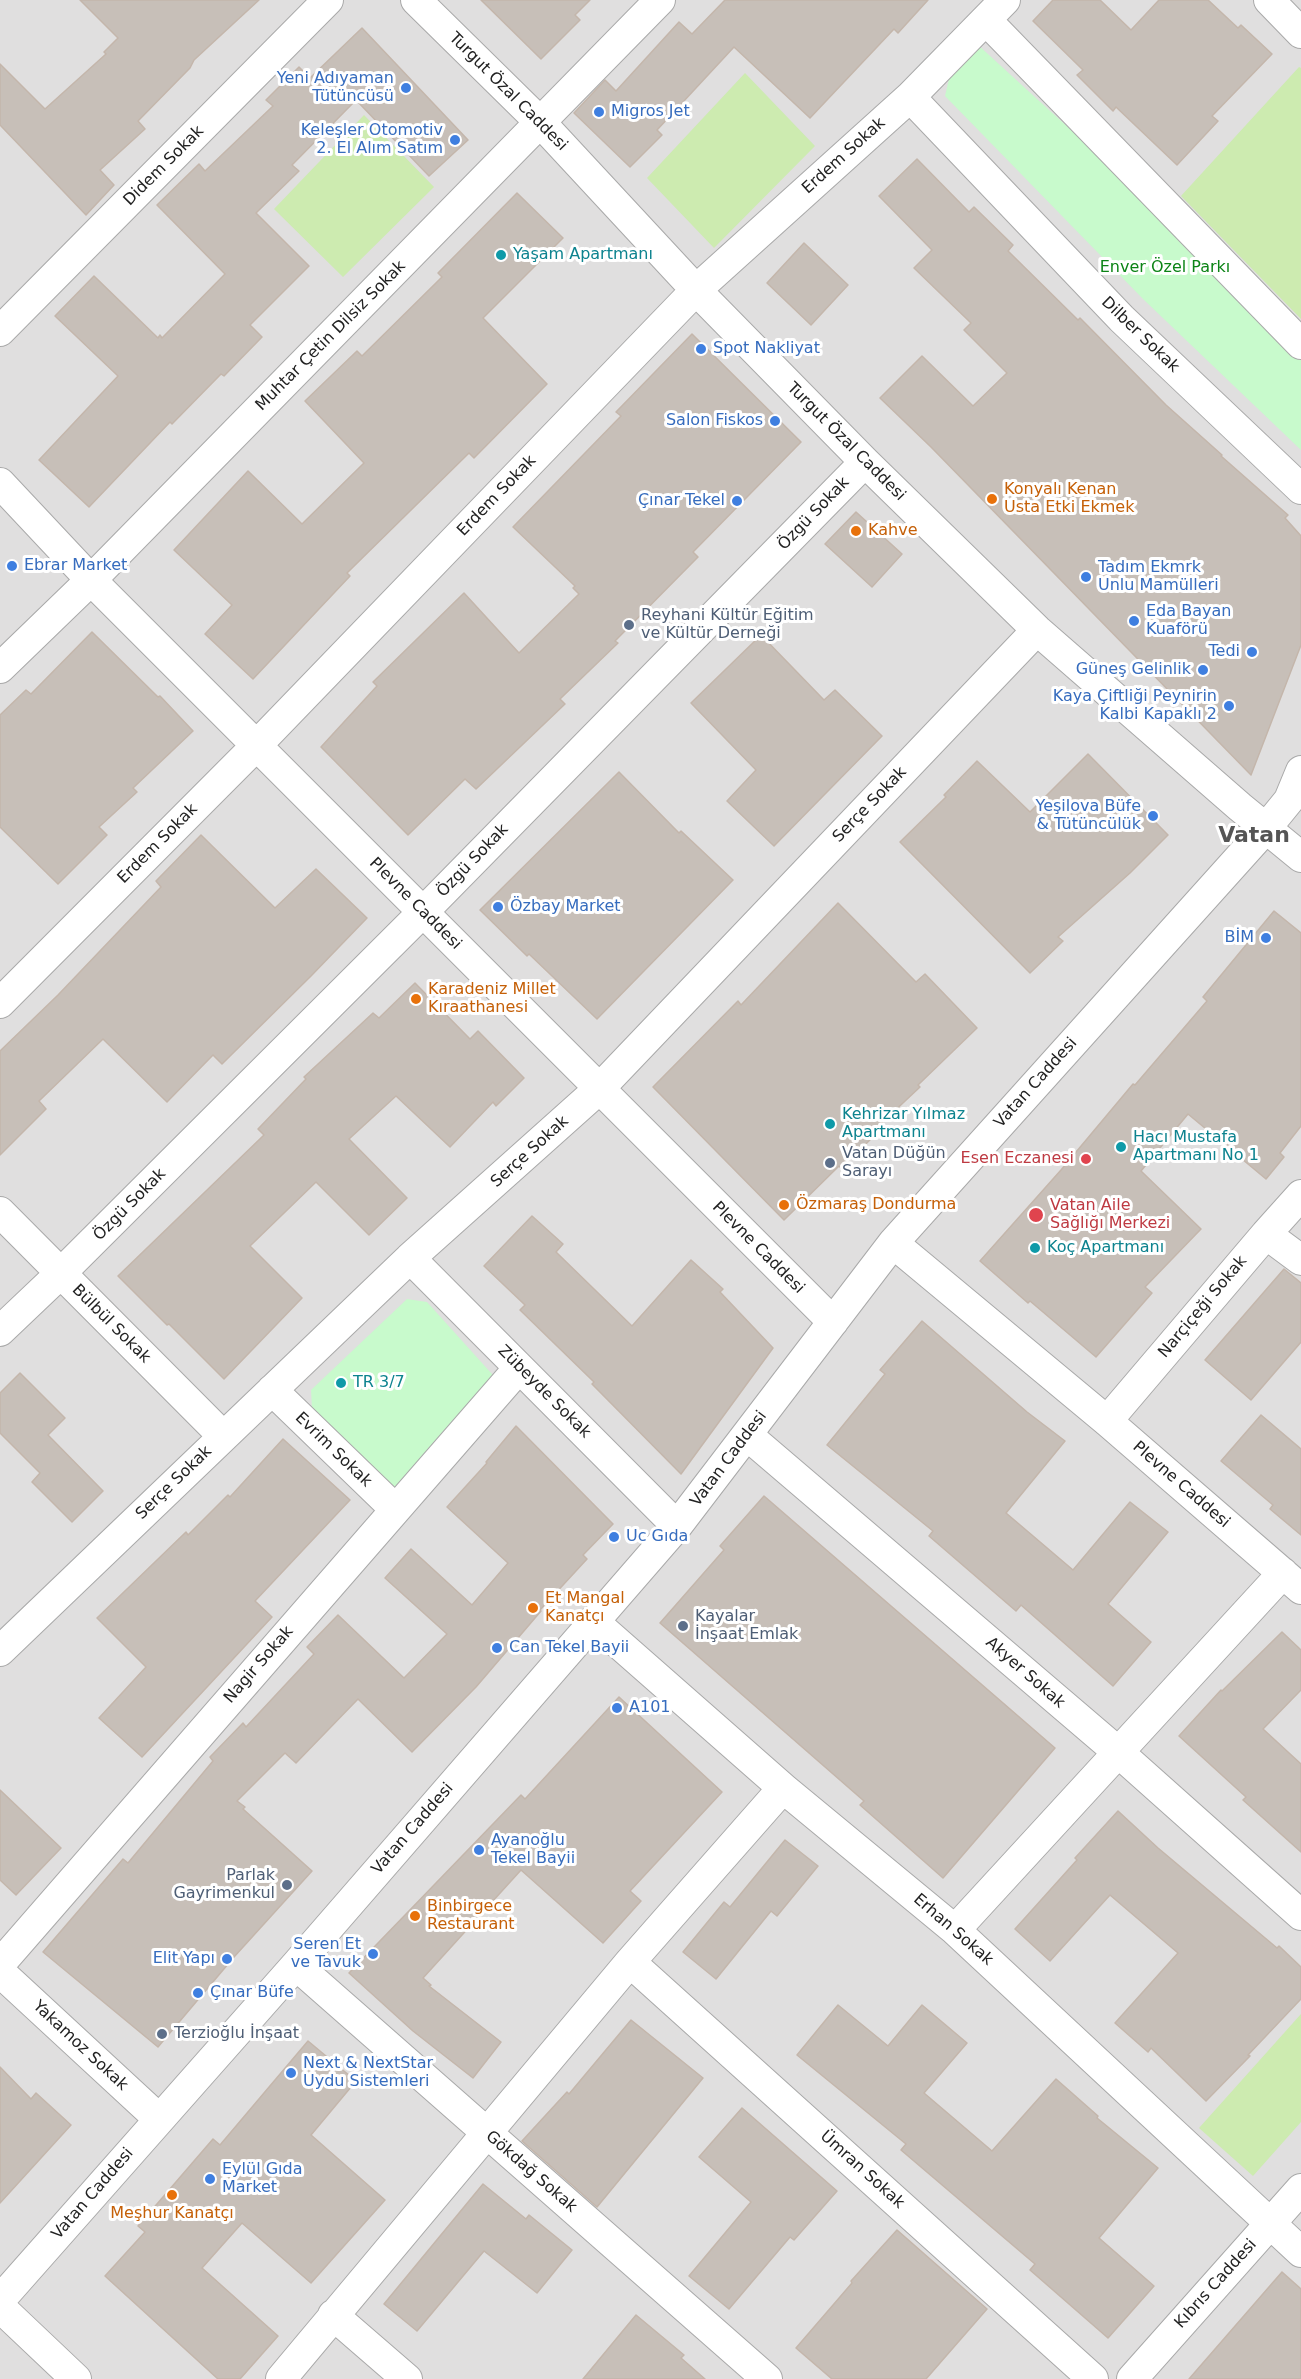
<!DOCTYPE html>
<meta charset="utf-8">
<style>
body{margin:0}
canvas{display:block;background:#f2efe9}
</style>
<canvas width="1301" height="2379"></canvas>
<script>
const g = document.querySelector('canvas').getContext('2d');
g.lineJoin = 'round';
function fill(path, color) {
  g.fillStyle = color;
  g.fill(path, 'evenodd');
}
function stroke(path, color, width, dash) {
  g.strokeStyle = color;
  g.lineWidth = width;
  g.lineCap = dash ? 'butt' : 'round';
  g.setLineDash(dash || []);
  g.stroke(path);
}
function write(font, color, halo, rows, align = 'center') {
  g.font = font + ' "DejaVu Sans",sans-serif';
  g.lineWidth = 6;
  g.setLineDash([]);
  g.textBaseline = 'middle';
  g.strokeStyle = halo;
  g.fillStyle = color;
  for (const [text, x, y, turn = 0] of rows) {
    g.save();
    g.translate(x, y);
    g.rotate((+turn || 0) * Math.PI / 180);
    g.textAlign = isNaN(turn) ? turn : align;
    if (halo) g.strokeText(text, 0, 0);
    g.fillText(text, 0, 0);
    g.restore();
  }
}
fill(new Path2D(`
 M0,0H1301V2379H0Z`), '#e0dfdf');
fill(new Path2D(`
 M1299,67L1301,68V319L1181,196Z
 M745,73L815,146L714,248L647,178Z
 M364,115L434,187L343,277L274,209Z
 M1301,2014V2122L1253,2176L1199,2128Z`), '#cdebb0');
fill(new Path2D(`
 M977,44L1190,239L1301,357V450L1143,299L945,96L952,66Z
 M407,1299L427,1302L501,1384L394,1493L312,1409L311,1390Z`), '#c8facc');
const building = new Path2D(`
 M80,0H259L194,60L190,68L138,121L145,129L100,170L114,185L86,215L0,125V64L45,109L106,54L104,52L118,38Z
 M481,0H590L575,15L580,20L541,59Z
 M725,0H928L898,33L894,29L810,118L734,47L657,130L662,135L630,167L574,113L605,80L616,91L679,22L692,34Z
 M1053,0H1100L1131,30L1159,0H1208L1238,28L1241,25L1272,54L1212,116L1218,121L1177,165L1116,107L1113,111L1077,75L1083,70L1033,21Z
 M362,28L468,140L429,176L356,100L292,165L299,171L256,213L309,266L250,325L262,337L224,376L221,374L172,424L170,422L89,507L39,460L118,376L55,316L94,276L158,338L160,335L162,338L225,274L157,205L199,164L205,171L273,106L266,100L299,67L310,78Z
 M917,159L969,212L974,207L1013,245L1008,251L1078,320L1080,318L1166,405L1222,455L1221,456L1288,515L1285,518L1301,536V645L1251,775L931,447L880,398L922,356L973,406L1007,373L964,330L971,323L914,268L932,250L879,196Z
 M517,193L563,238L483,318L547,384L474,458L469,453L347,573L350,576L253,679L205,634L232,605L174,550L248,471L302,524L364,463L305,401L357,351L362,356L442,277L438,273Z
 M804,243L848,285L811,325L767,283Z
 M692,334L801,442L693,552L698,557L615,641L618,643L560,699L565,704L476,789L465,779L408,835L321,747L377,686L373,682L464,593L519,653L579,594L573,588L575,586L513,527L621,416L616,412Z
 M856,512L902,554L872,587L825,544Z
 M92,632L158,697L160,696L193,731L133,788L137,792L99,827L107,835L58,884L0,827V715L26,690L31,694Z
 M761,635L824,700L835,690L882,736L774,846L727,801L756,770L691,703Z
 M1088,754L1168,835L1130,873L1058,937L1063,941L1030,973L900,842L946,797L944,795L977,761L1030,812Z
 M619,772L679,833L681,831L733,880L597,1019L529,954L527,956L480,910Z
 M201,835L275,908L316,869L367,918L311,976L222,1064L213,1055L167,1102L103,1039L39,1101L46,1109L0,1155V1051L58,995L161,887L156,881Z
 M838,903L916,982L925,974L977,1028L918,1085L920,1087L871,1133L874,1136L841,1168L839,1166L784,1220L653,1087L738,1001L741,1005Z
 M1274,911L1301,933V1126L1280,1153L1284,1157L1266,1179L1188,1114L1141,1171L1201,1229L1145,1287L1152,1293L1096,1357L1030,1301L1028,1303L980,1261L1061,1170L1133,1084L1135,1085L1207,1001L1203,997Z
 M415,983L470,1039L478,1031L524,1078L496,1106L493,1102L450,1147L396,1096L349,1139L407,1198L369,1235L316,1182L250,1246L302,1298L224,1379L169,1324L167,1325L118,1276L264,1135L258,1129L306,1079L304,1077L373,1013L379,1018Z
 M532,1216L563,1244L556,1252L632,1326L691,1260L723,1289L720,1292L773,1348L681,1474L592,1384L594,1382L520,1310L525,1305L484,1266Z
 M1284,1269L1301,1283V1342L1251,1400L1205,1360Z
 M922,1321L1027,1412L1065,1441L1006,1513L1073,1570L1130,1502L1168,1532L1108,1604L1151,1642L1113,1686L1021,1605L1016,1611L929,1536L933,1531L827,1445L885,1374L880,1370Z
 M20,1373L65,1418L48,1435L103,1491L72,1522L32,1482L40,1473L0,1433V1393Z
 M1261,1415L1301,1449V1535L1270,1509L1273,1505L1221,1461Z
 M516,1426L613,1524L583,1555L587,1559L540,1610L541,1611L476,1687L412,1752L358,1699L296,1763L285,1753L237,1801L245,1807L243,1809L312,1871L234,1957L158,2047L43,1952L123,1859L128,1863L213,1761L210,1757L243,1723L246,1727L314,1654L307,1647L338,1615L404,1678L447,1634L385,1578L411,1549L472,1605L508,1563L447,1507L487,1463L486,1462Z
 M283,1439L350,1500L255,1601L272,1617L142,1757L99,1718L146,1667L97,1618L186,1532L188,1535L228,1495L230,1497Z
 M764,1496L1055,1748L943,1878L860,1805L864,1801L660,1623L724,1550L720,1546Z
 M1282,1632L1301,1650V1690L1263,1729L1301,1764V1852L1243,1800L1246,1797L1179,1736L1221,1690L1222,1691Z
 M619,1697L722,1792L630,1891L641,1901L603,1943L521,1870L423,1978L431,1985L429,1986L501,2042L473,2078L413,2031L349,1973L521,1795L525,1799Z
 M0,1790L61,1848L16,1895L0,1880Z
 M1118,1811L1158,1848L1277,1948L1279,1946L1301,1967V1999L1248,2055L1250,2056L1206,2101L1151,2048L1148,2052L1115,2023L1178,1953L1110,1895L1050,1961L1015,1929L1077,1860L1075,1858Z
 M785,1840L818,1866L777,1916L771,1911L716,1979L683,1952L724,1902L730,1907Z
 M838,2005L888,2046L922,2005L967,2043L924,2093L992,2151L1056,2079L1098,2116L1097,2118L1158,2168L1099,2238L1154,2286L1108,2338L1030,2270L1035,2264L901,2150L906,2144L797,2055Z
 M631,2020L703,2078L597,2207L522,2141L567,2092L569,2094Z
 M308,2041L356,2081L311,2135L385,2200L311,2283L242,2223L202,2268L278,2336L240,2379H218L105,2276L145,2232L138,2226L213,2139L220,2145Z
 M0,2067L31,2099L36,2093L71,2125L0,2203Z
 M742,2108L837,2191L794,2240L790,2237L729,2309L689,2276L751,2202L699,2157Z
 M483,2184L526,2219L529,2215L572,2250L537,2293L484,2251L417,2331L384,2304Z
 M897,2230L987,2309L926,2379H832L796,2348L852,2283L851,2281Z
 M1282,2272L1301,2289V2379H1189Z
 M636,2315L684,2355L681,2358L705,2379H583Z`);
fill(building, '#c7bfb8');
stroke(building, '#c4b6ab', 1.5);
const minor = new Path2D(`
 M416,0L541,123L696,290L865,462L1037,630L1240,807L1301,857
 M1269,0L1301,33
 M986,20L1301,344
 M910,97L1121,318L1301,489
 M0,331L328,0
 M0,483L91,580L833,1322
 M0,668L91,580L660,0
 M0,1003L256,746L696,290L910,97L1005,0
 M0,1212L223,1436
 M1266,1234L1301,1260
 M893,1243L1107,1421L1301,1589
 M410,1258L677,1526
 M0,1331L61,1273L423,912L865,462
 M272,1390L395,1509
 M1107,1421L1266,1234L1301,1195
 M747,1435L1118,1752L1301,1915
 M593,1621L783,1788L955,1930L1301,2252
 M0,1651L410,1258L599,1089L1037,630
 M955,1930L1283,1573
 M630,1962L1093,2379
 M0,1964L519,1368
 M296,1965L767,2379
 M0,1972L159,2119
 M0,2300L296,1965L677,1526L893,1243L1267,827L1289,800L1301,771
 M0,2307L76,2379
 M333,2315L407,2379
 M281,2379L630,1962L783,1788
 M1132,2379L1301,2189`);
stroke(minor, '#a9a9a9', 32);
stroke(minor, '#fff', 30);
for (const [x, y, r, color] of [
 [406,88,6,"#3f7fe0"],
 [599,112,6,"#3f7fe0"],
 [455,140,6,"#3f7fe0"],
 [501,255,6,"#0f9aa8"],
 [701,349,6,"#3f7fe0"],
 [775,421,6,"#3f7fe0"],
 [992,499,6,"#e8710a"],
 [737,501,6,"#3f7fe0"],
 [856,531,6,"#e8710a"],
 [12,566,6,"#3f7fe0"],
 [1086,577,6,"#3f7fe0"],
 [1134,621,6,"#3f7fe0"],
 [629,625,6,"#5c6f8a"],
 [1252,652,6,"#3f7fe0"],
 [1203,670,6,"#3f7fe0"],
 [1229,706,6,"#3f7fe0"],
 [1153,816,6,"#3f7fe0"],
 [498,907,6,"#3f7fe0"],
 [1266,938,6,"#3f7fe0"],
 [416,999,6,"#e8710a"],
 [830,1124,6,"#0f9aa8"],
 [1121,1147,6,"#0f9aa8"],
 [1086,1159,6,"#e0444e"],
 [830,1163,6,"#5c6f8a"],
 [784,1205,6,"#e8710a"],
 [1036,1215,8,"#e0444e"],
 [1035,1248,6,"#0f9aa8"],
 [341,1383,6,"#0f9aa8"],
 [614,1537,6,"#3f7fe0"],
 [533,1608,6,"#e8710a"],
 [683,1626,6,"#5c6f8a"],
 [497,1648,6,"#3f7fe0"],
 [617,1708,6,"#3f7fe0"],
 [479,1850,6,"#3f7fe0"],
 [287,1885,6,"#5c6f8a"],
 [415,1916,6,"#e8710a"],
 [373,1954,6,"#3f7fe0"],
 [227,1959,6,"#3f7fe0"],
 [198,1993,6,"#3f7fe0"],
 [162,2034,6,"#5c6f8a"],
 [291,2073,6,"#3f7fe0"],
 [210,2179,6,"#3f7fe0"],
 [172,2195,6,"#e8710a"]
]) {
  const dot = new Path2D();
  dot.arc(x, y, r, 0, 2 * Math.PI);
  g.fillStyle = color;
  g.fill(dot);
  stroke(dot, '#fff', 2);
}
write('16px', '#366cbe', '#fff', [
 ["Yeni Adıyaman",394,79,"right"],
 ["Tütüncüsü",394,97,"right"],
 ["Migros Jet",611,112],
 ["Keleşler Otomotiv",443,131,"right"],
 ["2. El Alım Satım",443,149,"right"],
 ["Spot Nakliyat",713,349],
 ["Salon Fiskos",763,421,"right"],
 ["Çınar Tekel",725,501,"right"],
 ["Ebrar Market",24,566],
 ["Tadım Ekmrk",1098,568],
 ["Unlu Mamülleri",1098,586],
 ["Eda Bayan",1146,612],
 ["Kuaförü",1146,630],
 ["Tedi",1240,652,"right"],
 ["Güneş Gelinlik",1191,670,"right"],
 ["Kaya Çiftliği Peynirin",1217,697,"right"],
 ["Kalbi Kapaklı 2",1217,715,"right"],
 ["Yeşilova Büfe",1141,807,"right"],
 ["& Tütüncülük",1141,825,"right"],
 ["Özbay Market",510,907],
 ["BİM",1254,938,"right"],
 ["Uc Gıda",626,1537],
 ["Can Tekel Bayii",509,1648],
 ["A101",629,1708],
 ["Ayanoğlu",491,1841],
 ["Tekel Bayii",491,1859],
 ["Seren Et",361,1945,"right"],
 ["ve Tavuk",361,1963,"right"],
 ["Elit Yapı",215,1959,"right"],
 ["Çınar Büfe",210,1993],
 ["Next & NextStar",303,2064],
 ["Uydu Sistemleri",303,2082],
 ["Eylül Gıda",222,2170],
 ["Market",222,2188]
], 'left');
write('16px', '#222', '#fff', [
 ["Turgut Özal Caddesi",508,92,45],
 ["Erdem Sokak",844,156,-42],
 ["Didem Sokak",164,166,-45],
 ["Dilber Sokak",1140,335,44],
 ["Muhtar Çetin Dilsiz Sokak",331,336,-45],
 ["Turgut Özal Caddesi",846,442,45],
 ["Erdem Sokak",497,496,-46],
 ["Özgü Sokak",814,514,-46],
 ["Serçe Sokak",870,805,-46],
 ["Erdem Sokak",158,844,-45],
 ["Özgü Sokak",473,861,-46],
 ["Plevne Caddesi",415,904,45],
 ["Vatan Caddesi",1036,1083,-48],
 ["Serçe Sokak",530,1152,-42],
 ["Özgü Sokak",130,1205,-45],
 ["Plevne Caddesi",758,1248,45],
 ["Narçiçeği Sokak",1203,1307,-50],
 ["Bülbül Sokak",111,1324,45],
 ["Zübeyde Sokak",544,1392,45],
 ["Evrim Sokak",333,1450,44],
 ["Vatan Caddesi",729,1459,-53],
 ["Serçe Sokak",174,1483,-44],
 ["Plevne Caddesi",1181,1485,41],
 ["Nagir Sokak",259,1665,-49],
 ["Akyer Sokak",1025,1673,41],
 ["Vatan Caddesi",413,1829,-49],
 ["Erhan Sokak",953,1930,41],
 ["Yakamoz Sokak",80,2046,43],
 ["Ümran Sokak",862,2170,42],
 ["Gökdağ Sokak",531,2172,41],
 ["Vatan Caddesi",93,2194,-49],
 ["Kıbrıs Caddesi",1216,2284,-48]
]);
write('16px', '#0d838f', '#fff', [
 ["Yaşam Apartmanı",513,255],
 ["Kehrizar Yılmaz",842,1115],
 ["Apartmanı",842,1133],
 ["Hacı Mustafa",1133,1138],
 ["Apartmanı No 1",1133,1156],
 ["Koç Apartmanı",1047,1248],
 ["TR 3/7",353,1383]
], 'left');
write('16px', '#0c8416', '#fff', [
 ["Enver Özel Parkı",1165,268]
]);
write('16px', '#c56008', '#fff', [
 ["Konyalı Kenan",1004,490],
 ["Usta Etki Ekmek",1004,508],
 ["Kahve",868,531],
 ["Karadeniz Millet",428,990],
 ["Kıraathanesi",428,1008],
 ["Özmaraş Dondurma",796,1205],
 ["Et Mangal",545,1599],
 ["Kanatçı",545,1617],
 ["Binbirgece",427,1907],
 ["Restaurant",427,1925],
 ["Meşhur Kanatçı",172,2214,"center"]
], 'left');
write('16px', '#4e5e75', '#fff', [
 ["Reyhani Kültür Eğitim",641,616],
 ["ve Kültür Derneği",641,634],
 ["Vatan Düğün",842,1154],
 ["Sarayı",842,1172],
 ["Kayalar",695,1617],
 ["İnşaat Emlak",695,1635],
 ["Parlak",275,1876,"right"],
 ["Gayrimenkul",275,1894,"right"],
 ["Terzioğlu İnşaat",174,2034]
], 'left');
write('16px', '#be3a42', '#fff', [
 ["Esen Eczanesi",1074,1159],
 ["Vatan Aile",1050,1206,"left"],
 ["Sağlığı Merkezi",1050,1224,"left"]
], 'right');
write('bold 22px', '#555', '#fff', [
 ["Vatan",1254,836]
]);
</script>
